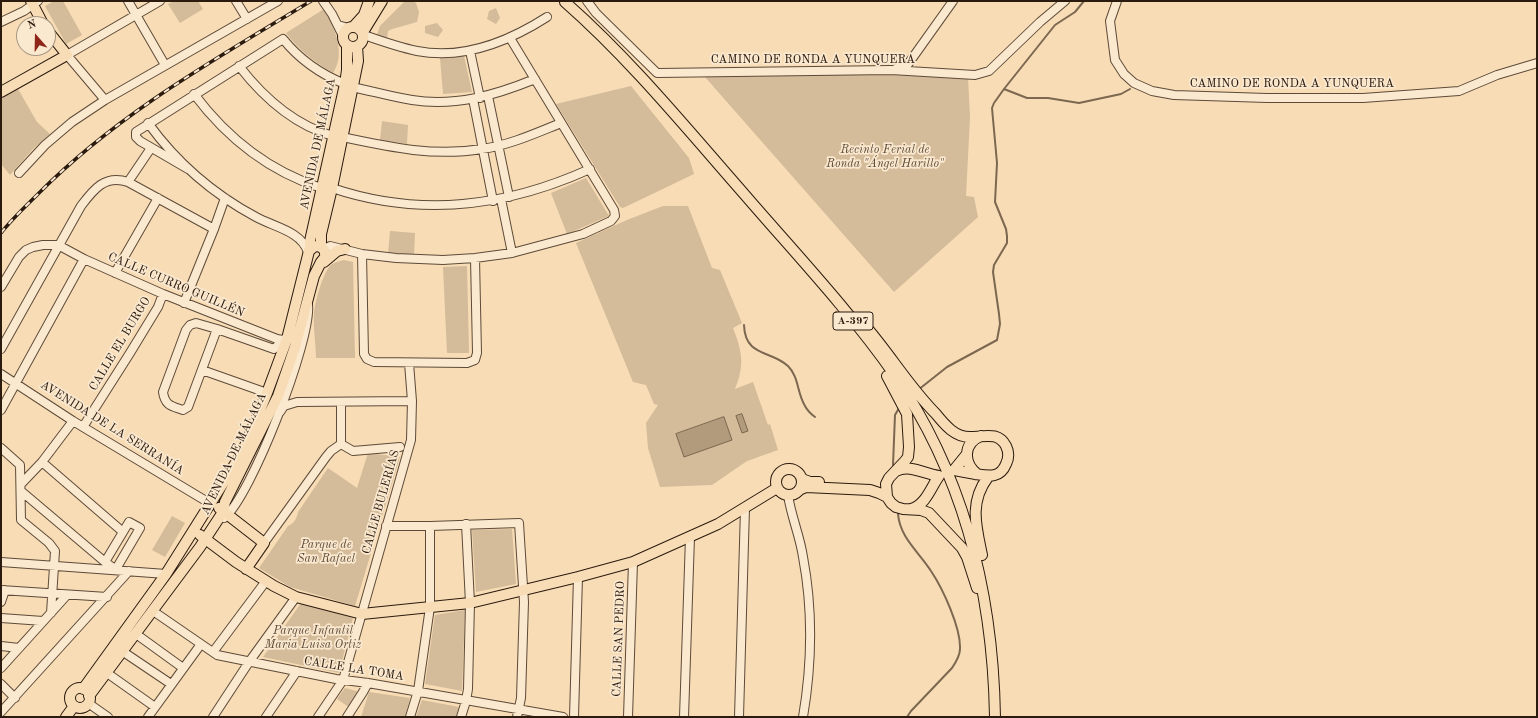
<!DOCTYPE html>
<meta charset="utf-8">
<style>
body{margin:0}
#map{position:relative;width:1538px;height:718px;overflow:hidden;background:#f7dcb5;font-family:"Old Standard TT",serif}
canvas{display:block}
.frame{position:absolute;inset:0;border:2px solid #2b1a0e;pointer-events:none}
.north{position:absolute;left:16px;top:16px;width:40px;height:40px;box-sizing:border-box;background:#fae8cf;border:1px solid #a79682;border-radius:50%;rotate:340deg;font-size:11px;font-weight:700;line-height:16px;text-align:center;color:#2b1a0e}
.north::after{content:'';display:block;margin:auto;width:14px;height:18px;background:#8f2418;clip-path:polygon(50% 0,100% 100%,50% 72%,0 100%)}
</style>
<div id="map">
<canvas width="1538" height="718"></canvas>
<div class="frame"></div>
<div class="north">N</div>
</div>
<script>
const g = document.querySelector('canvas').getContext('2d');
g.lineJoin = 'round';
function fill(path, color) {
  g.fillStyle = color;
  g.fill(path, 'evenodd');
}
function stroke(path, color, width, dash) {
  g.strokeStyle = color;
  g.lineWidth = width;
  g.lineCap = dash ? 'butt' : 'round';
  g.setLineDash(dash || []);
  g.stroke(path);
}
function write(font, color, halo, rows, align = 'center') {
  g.font = font + ' "Old Standard TT",serif';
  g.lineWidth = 3.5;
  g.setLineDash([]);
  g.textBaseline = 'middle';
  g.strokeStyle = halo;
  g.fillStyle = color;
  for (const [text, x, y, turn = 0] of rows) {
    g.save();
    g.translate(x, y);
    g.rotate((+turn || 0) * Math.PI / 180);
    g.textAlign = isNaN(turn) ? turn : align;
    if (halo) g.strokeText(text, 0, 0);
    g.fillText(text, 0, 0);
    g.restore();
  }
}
fill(new Path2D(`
 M54,1H63L82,35L66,44L45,6Z
 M174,1H198L203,9L180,23L168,4Z
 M405,1H413L416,3L419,12L417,22L392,29L388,31L387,39L377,35L380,26Z
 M496,8L500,18L496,24L487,19L489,11Z
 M324,9C335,27 346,54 333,73C314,62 299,50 286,33Z
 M437,23L443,30L438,37L425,33V26Z
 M464,56L472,92L443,94L440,58Z
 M887,74L968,77L970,117L966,196L974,197L978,217L894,292L705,77Z
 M631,86L689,158L694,174L623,208L620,207L556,104Z
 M18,89L37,122L50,134L33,149L10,175L1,164V99Z
 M382,121L408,125L407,144L380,140Z
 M586,178L609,216L567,234L551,193Z
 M663,206H688L712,268L720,270L742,323L733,328C742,351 745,365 735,389L753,382L768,425L770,424L778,450L747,461L712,485L660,487L648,448L646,423L658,405L654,404L646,385L633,382L576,243L627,220Z
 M390,231L415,233L414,255L388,254Z
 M344,260L353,262L355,358H316C316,344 313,328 314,314C315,302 323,271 332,264C336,262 340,261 344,260Z
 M467,266L469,353H447L443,267Z
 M368,453L400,457L355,606L290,587L259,568L288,526C294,524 297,518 298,512L328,468L357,488Z
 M172,516L185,523L165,557L152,550Z
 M512,529L516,584L476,592L472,530Z
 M301,603L353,618L339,673L263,657Z
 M465,610L462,691L425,684L435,615Z
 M345,688L360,692L350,708L337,699Z
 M369,692L410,698L405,717H361Z
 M422,700L459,707L456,717H416Z`), '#d4bb99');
const water = new Path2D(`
 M742,414L748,431L742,433L736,416Z
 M724,417L732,440L684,457L676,434Z`);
fill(water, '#b29a7c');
stroke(water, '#7c6750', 1);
stroke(new Path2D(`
 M1004,89L1027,98H1048L1079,103L1121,94L1130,89
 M744,325C745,357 771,350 788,366C799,377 797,393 805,406C807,410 811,414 815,417
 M918,390L947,367L997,340L1000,324L999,314L993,272L994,265L1007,243V236L1006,229L995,202L997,163L992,108L994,103L1004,89L1055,25L1075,12L1084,1
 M893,465L895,415L899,408
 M898,514C900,538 919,552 931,571C943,589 961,628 960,649C960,656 956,662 952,668L911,711L907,717`), '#7c6750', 2);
const minor = new Path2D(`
 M128,1L165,65
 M236,1L247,19
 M323,1L332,14L343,36
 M587,1L596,13L657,73L891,70L975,75L989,71L1040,22L1065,1
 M1117,1L1110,21L1115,60L1124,74L1134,83L1152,91L1174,95L1267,98H1363L1459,91L1497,75L1537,63
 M1,22L24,11L38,1
 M338,25L348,28
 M364,35C381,41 398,47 417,51C463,60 508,42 547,17
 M470,51L480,98
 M239,66C263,97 294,125 333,136
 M897,68L906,67L953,1
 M352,87C372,91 392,97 412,100C455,107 496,95 535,79
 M194,94C227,138 269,171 321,188
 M488,96L509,197
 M473,99L493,201
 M105,100L67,55L160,1
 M148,123C177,163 213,194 256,217C274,227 301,231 308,252
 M342,137C389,147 434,157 482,149C510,145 536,133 561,123
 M188,169L140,141L136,137V132L283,39C300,60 320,74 345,84
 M19,173L45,145L72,122L105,100L278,1
 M128,182L151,148
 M332,188C421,218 506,207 590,169
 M501,199L512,253
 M324,249L330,246L362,254L396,258L443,260L475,258L512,253L583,234L611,221L615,216L614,210L510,38
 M362,254L364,354L367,359L374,362L467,363L475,360L477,353L475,258
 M115,273L158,198
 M1,287L19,257L26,250L33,247L43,245H58L84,259L163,294L277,339L283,340L287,339
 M184,303L214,229L225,198
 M196,323L217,329L188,407L183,410C172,406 165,406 163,392L186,330L190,325Z
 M217,329L274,349L283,340
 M1,349L81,206C93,190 105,174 128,182L214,229
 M202,370L267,393
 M1,374L73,421L211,504
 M1,410L84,259
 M280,412L284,406L297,402L412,401
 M83,427L130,353L158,307L163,294
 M341,444L353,451L400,447
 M1,448L20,465L21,520L49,543L55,551L51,613
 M42,462L123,532
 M21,484L42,462L73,421
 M21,491L105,562L115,569
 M788,495C791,516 800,536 803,557C813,610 812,664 803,717
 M224,518C251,497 312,339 308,305
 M386,526H430L519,523L524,602L521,698L517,717
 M264,543L326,457L331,451L341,444V403
 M1,562L166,574
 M105,562L129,522L140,528L116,569
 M1,590L107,597
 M1,602L5,590
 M153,611L217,655L336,679L368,683L563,717
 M1,618L43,621
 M136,634L183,668
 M1,646L19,648
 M122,651L171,684
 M213,652L266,581
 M1,668L67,595
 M107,673L155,707
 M1,684L15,698
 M88,703L108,717
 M1,712L129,571
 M148,717L201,644
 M213,717L249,662L296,597
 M266,717L297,671
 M318,717L343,680L411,440L412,401L409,363
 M347,717L363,692L368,683
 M410,717L418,691L430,607V526
 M461,717L466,701L468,689L470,603L466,524
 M574,717L578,577
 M628,717L633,562
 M684,717L690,537
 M739,717L745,508`);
const major = new Path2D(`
 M31,1L43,24
 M565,2C631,60 687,129 745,195C795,253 849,310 894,374C965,477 993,594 995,717
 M354,26L364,15L369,1
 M343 37a10 10 0 1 1 20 0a10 10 0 1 1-20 0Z
 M363,32L382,1
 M1,92L67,55L48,31
 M321,247V234L332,188L358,61L357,46
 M310,249V241L345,84L347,70V45
 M324,262L337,251L345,249
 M867,328C891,356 910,388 936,414C940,419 945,425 951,430C956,434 964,437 970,437C984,437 998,431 1006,446C1009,452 1009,458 1006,464C1000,479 988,476 975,474C968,472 961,472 954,470L967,454
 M887,376L907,414L909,447L908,457L905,461L889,478L886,484L887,497L891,503L896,507L903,509L921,510L929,513L962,548L967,557L977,588
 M776 482a13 13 0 1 1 26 0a13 13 0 1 1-26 0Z
 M896,471C909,464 925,474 939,476C931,487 926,505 911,509
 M977,474C963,463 963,443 981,436
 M802,479L810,482H819
 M799,490L806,487L870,490L879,493L887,497
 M219,508L264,543L246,569
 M200,535L236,562L274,586L296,597L362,614L470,603L578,577L633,562L718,524L777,488
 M982,555C976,526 969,502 988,477
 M70 698a10 10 0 1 1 20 0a10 10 0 1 1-20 0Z
 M83,689L166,574L242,453L267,393L287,339L309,251L315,246C322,246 326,250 325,257L321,262L314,276L295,347L278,396L225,502L223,512L200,547L89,696
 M66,717L74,706`);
stroke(minor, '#5e4a38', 10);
stroke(major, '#2b1a0e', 12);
stroke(minor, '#fae8cf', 8);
stroke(major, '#f7dcb5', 10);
const rail = new Path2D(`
 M1,233C12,219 26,206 39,193C119,113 214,60 311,1`);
stroke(rail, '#2b1a0e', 3.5);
stroke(rail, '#fae8cf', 2, [6]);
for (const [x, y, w] of [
 [853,321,40]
]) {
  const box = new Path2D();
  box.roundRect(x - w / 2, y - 9, w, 18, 3);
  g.fillStyle = '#fae8cf';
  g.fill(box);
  stroke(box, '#2b1a0e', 1);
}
write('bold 11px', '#2b1a0e', null, [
 ["A-397",853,321]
]);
write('12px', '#2b1a0e', '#fae8cf', [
 ["CAMINO DE RONDA A YUNQUERA",813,60],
 ["CAMINO DE RONDA A YUNQUERA",1292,84],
 ["AVENIDA DE MÁLAGA",318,144,-78],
 ["CALLE CURRO GUILLÉN",176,285,23],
 ["CALLE EL BURGO",120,344,-59],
 ["AVENIDA DE LA SERRANÍA",112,428,32],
 ["AVENIDA DE MÁLAGA",234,454,-64],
 ["CALLE BULERÍAS",381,502,-74],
 ["CALLE SAN PEDRO",619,639,-88],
 ["CALLE LA TOMA",354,669,9]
]);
write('italic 12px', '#5e4a38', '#fae8cf', [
 ["Recinto Ferial de",885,150],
 ["Ronda \"Ángel Harillo\"",885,164],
 ["Parque de",326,545],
 ["San Rafael",326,559],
 ["Parque Infantil",313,631],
 ["Maria Luisa Ortiz",313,645]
]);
</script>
